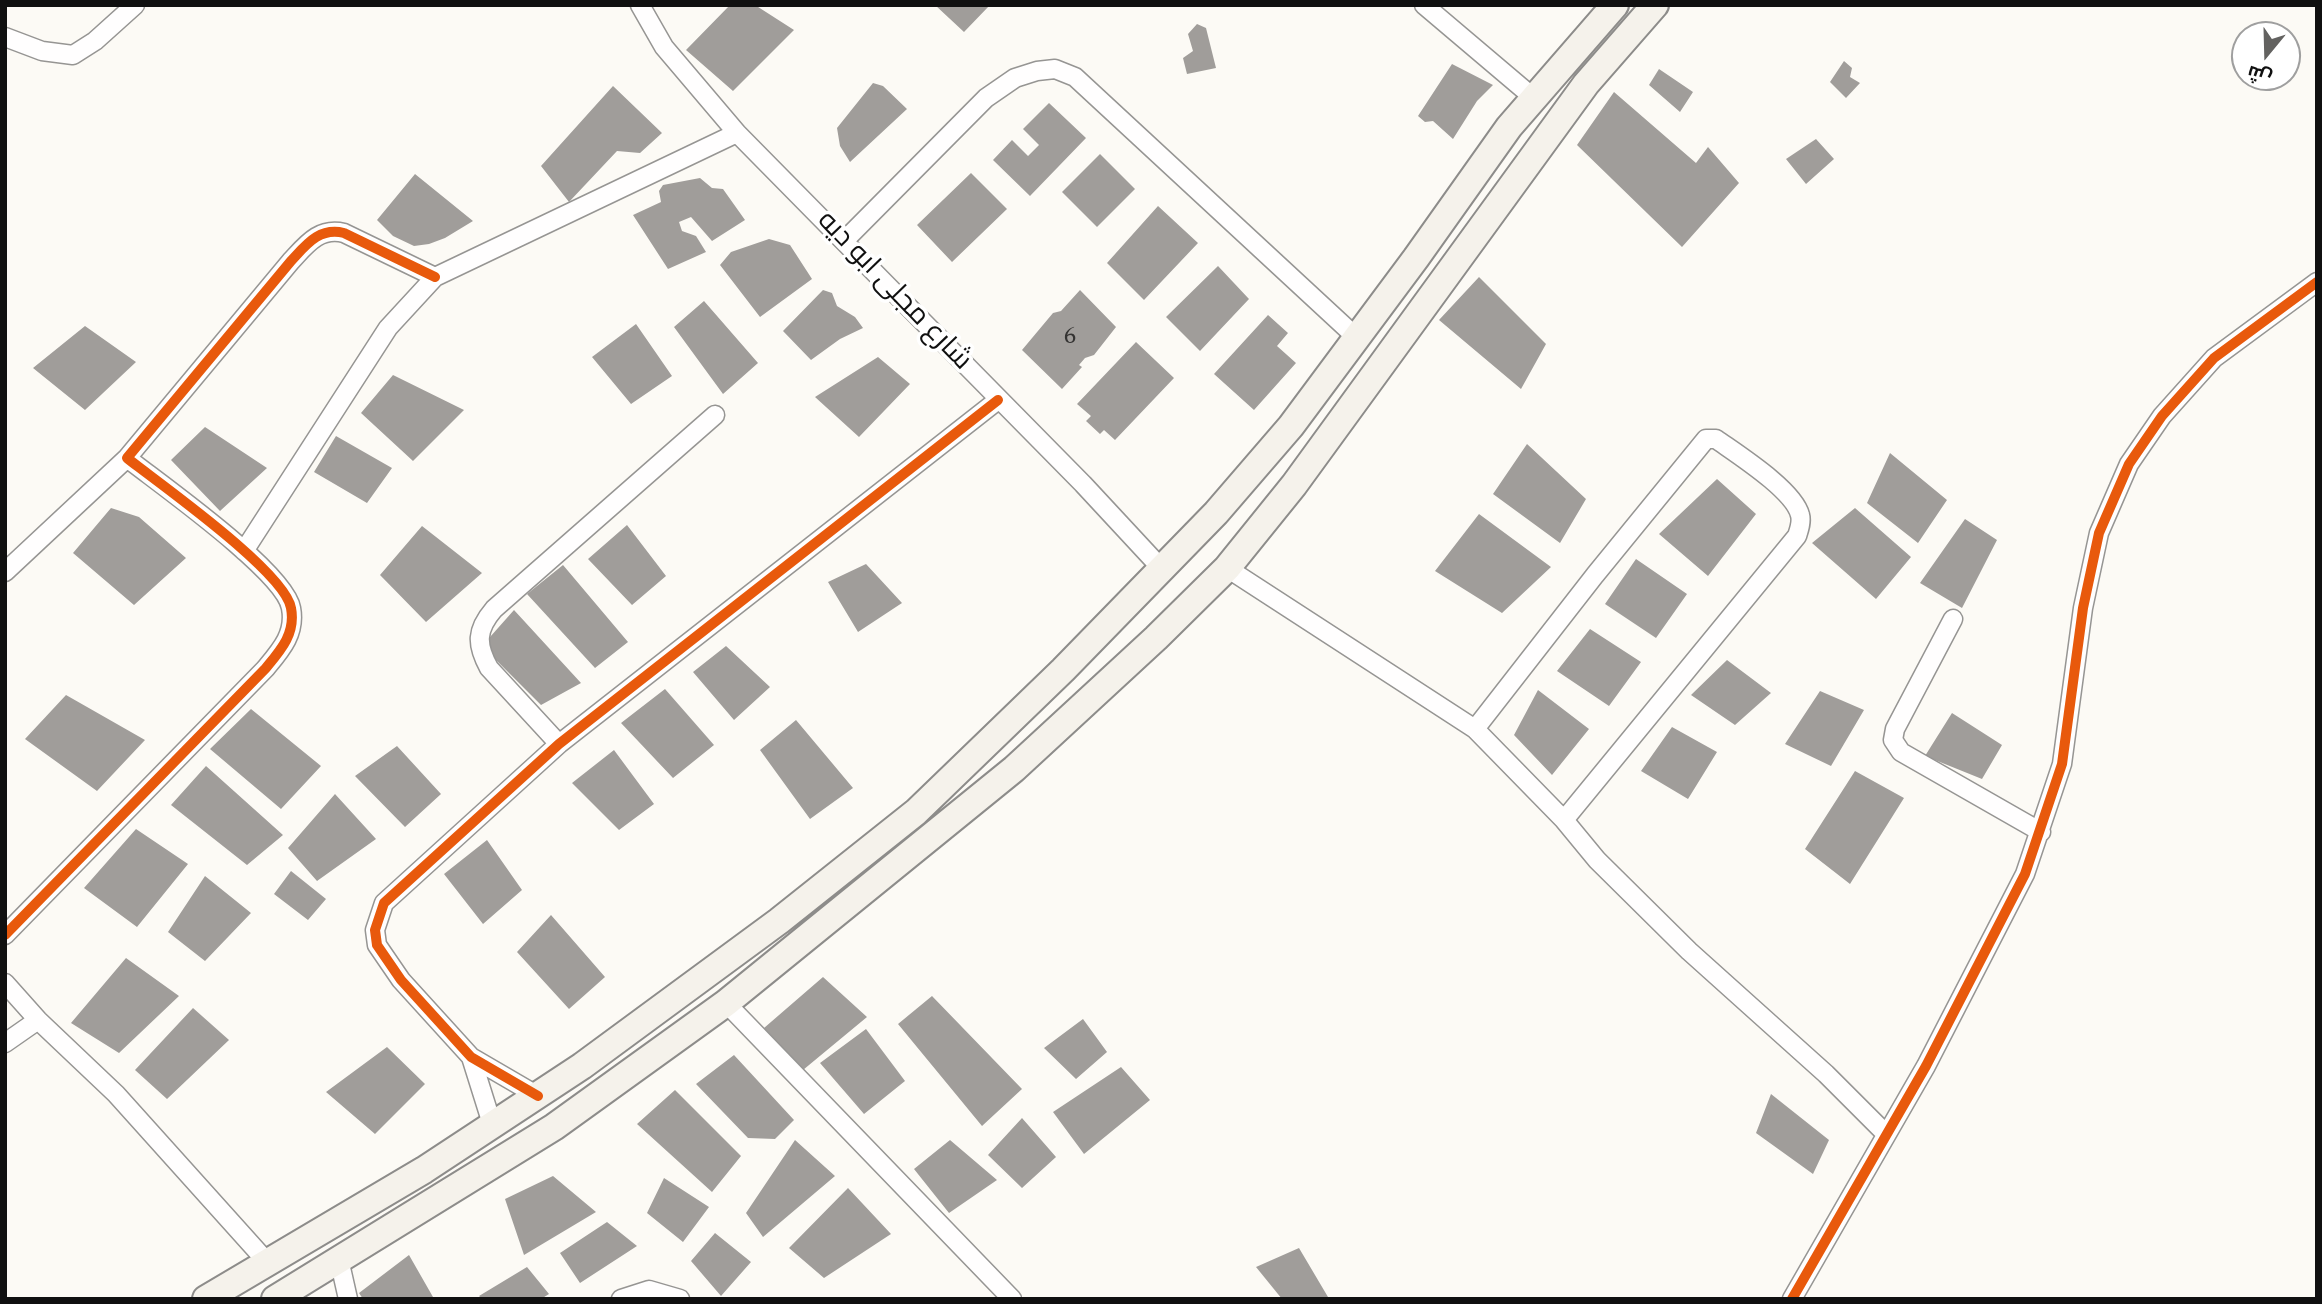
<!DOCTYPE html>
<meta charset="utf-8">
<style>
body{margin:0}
#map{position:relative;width:2322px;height:1304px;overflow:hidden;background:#fcfaf5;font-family:Spectral,Cairo,serif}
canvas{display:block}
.frame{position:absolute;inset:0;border:7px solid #101010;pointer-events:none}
.north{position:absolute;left:2231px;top:21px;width:70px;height:70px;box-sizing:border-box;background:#fff;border:2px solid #9f9f9f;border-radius:50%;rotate:199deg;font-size:19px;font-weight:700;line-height:28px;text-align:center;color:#101010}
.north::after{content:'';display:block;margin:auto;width:24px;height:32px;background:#636260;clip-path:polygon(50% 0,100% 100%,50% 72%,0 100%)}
</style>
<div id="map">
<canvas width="2322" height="1304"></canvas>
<div class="frame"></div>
<div class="north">ش</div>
</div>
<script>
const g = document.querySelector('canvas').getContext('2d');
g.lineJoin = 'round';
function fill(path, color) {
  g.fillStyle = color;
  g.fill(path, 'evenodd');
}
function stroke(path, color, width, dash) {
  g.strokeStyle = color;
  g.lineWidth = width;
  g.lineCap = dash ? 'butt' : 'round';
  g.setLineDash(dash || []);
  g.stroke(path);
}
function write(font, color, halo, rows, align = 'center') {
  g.font = font + ' Spectral,Cairo,serif';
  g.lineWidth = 7;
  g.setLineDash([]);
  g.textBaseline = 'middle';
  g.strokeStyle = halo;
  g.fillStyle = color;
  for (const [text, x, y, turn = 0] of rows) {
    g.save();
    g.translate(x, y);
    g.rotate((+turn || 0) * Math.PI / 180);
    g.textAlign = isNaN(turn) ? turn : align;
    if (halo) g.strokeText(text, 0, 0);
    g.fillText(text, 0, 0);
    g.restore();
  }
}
fill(new Path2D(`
 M730,5H755L794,30L733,91L686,50Z
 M935,5H990L964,32Z
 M1197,24L1206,28L1216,68L1187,74L1183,58L1193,51L1188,34Z
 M1844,61L1852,68L1850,77L1860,83L1846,98L1830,82Z
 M1452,64L1493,85L1477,101L1453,139L1433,121L1425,122L1418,116Z
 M1659,69L1693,92L1680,112L1649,85Z
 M873,83L883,86L907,109L850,162L840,146L837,128Z
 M613,86L662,133L640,153L617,151L569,202L541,166Z
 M1614,92L1696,163L1708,147L1739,183L1682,247L1577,145Z
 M1049,103L1086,138L1030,196L993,160L1012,140L1028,156L1039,145L1023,129Z
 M1816,139L1834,159L1806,184L1786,159Z
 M1100,154L1135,189L1097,227L1062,192Z
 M971,173L1007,209L952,262L917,225Z
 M415,174L473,221L445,238L429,244L414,246L393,236L377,220Z
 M700,178L712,188L723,189L745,220L712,241L691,217L679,222L682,231L696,236L706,252L668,269L633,215L661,202L659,191L663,185Z
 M1158,206L1198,243L1144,300L1107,263Z
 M769,239L790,245L812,279L760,317L720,265L731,252Z
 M1218,266L1249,299L1200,351L1166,317Z
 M1479,277L1546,344L1521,389L1439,320Z
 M823,290L832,293L837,306L855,317L863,328L840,339L811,360L783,331Z
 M1080,290L1116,327L1094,355L1085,358L1079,365L1082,367L1062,389L1022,350L1053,313L1061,311Z
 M704,301L758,363L723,394L674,327Z
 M1268,315L1288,333L1277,346L1296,363L1254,410L1214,374Z
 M636,324L672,376L631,404L592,357Z
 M85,326L136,362L85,410L33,368Z
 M1136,342L1174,378L1115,440L1104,430L1100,434L1086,421L1091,416L1077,404Z
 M878,357L910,384L859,437L815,397Z
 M393,375L464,410L413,461L361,413Z
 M205,427L267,468L220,511L171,460Z
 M336,436L392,468L367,503L314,472Z
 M1527,444L1586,499L1560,543L1493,494Z
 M1890,453L1947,500L1918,543L1867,503Z
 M1717,479L1756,514L1708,576L1659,534Z
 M111,508L139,517L186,558L134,605L73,553Z
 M1855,508L1911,557L1876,599L1812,543Z
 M1479,514L1551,567L1502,613L1435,571Z
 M1965,519L1997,540L1962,608L1920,583Z
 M627,525L666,576L632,605L588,559Z
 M422,526L482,573L426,622L380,575Z
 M1636,559L1687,594L1656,638L1605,604Z
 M866,564L902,603L858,632L828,582Z
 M563,565L628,642L595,668L527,594Z
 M514,610L581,683L541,705L482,646Z
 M1590,629L1641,662L1609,706L1557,671Z
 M726,646L770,687L734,720L693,672Z
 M1727,660L1771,693L1735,725L1691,695Z
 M665,689L714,745L673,778L621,723Z
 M1538,690L1589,729L1552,775L1514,735Z
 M1820,691L1864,710L1831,766L1785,744Z
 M66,695L145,740L97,791L25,739Z
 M251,709L321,766L281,809L210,749Z
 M1952,713L2002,745L1982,779L1925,756Z
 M796,720L853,788L810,819L760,750Z
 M1672,727L1717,752L1688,799L1641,771Z
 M397,746L441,794L405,827L355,776Z
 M614,750L654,804L619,830L572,783Z
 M206,766L283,835L247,865L171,805Z
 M1855,771L1904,798L1850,884L1805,849Z
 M335,794L376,839L317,881L288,848Z
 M136,829L188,864L137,927L84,888Z
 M487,840L522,890L483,924L444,874Z
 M291,871L326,899L308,920L274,894Z
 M205,876L251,913L205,961L168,932Z
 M551,915L605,977L569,1009L517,952Z
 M126,958L179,996L119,1053L71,1023Z
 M823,977L867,1017L803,1070L764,1028Z
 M932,996L1022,1089L982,1126L898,1024Z
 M193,1008L229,1040L167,1099L135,1070Z
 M1083,1019L1107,1052L1076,1079L1044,1048Z
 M866,1029L905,1081L864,1114L820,1063Z
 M387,1047L425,1084L375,1134L326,1092Z
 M734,1055L794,1120L775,1139L748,1138L696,1084Z
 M1121,1067L1150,1100L1084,1154L1053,1112Z
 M675,1090L741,1156L712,1192L637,1124Z
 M1771,1094L1829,1140L1813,1174L1756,1133Z
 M1022,1118L1056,1157L1022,1188L988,1155Z
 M795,1140L835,1176L763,1237L746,1213Z
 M950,1140L997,1180L949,1213L914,1169Z
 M553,1176L596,1212L524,1255L505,1199Z
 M664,1178L709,1207L683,1242L647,1213Z
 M848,1188L891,1234L824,1278L789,1248Z
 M607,1222L637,1246L580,1283L560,1253Z
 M715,1233L751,1262L721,1296L691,1261Z
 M1299,1248L1328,1297L1282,1299L1256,1267Z
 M409,1255L433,1297L363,1299L359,1293Z
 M527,1267L549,1294L541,1299H482L479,1296Z`), '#a09d9a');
const minor = new Path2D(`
 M640,5L664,47L737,133L1083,484L1161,568
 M1424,5L1535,99
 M5,37L42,51L73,55L95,41L135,5
 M845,240L986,98L1015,78L1037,71L1055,69L1075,77L1357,338
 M244,551L388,328L435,277L737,133
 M1227,568L1475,729L1564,820L1597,860L1689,951L1826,1074L1885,1133
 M5,572L127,458
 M1953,619L1895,729L1893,740L1901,752L2041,832
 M1475,729L1595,575L1706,439H1716C1737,454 1794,490 1800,515C1802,522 1799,530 1797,536L1564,820
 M559,744L489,668C476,644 476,630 494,609L715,415
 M5,935L265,669C280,651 296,634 291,608C285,572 160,484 127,458L291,261C306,245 319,227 344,233L435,277
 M5,983L38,1020L116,1094L267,1262
 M726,1003L1012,1299
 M5,1043L38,1020
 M471,1057L492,1124
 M538,1096L471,1057L401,980L377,945L375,930L384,903L559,744L998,400
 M339,1259L348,1299
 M621,1299L649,1290L680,1299
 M1792,1299L1926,1066L2025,874L2062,764L2083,608L2099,533L2129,464L2162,416L2214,358L2317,282`);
const secondary = new Path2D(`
 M206,1299L424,1170L582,1066L779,921L916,812L1063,670L1216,513L1291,426L1416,258L1509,127L1615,5
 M275,1299L554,1127L726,1003L1014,769L1156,638L1227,568L1294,485L1586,84L1655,5`);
stroke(minor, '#969593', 21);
stroke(secondary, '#8d8c8a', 30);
stroke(minor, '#fffefe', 18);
stroke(secondary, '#f5f2eb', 26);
stroke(new Path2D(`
 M5,935L265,669C280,651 296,634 291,608C285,572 160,484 127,458L291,261C306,245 319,227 344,233L435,277
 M538,1096L471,1057L401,980L377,945L375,930L384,903L559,744L998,400
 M1792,1299L1926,1066L2025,874L2062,764L2083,608L2099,533L2129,464L2162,416L2214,358L2317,282`), '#e8590c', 10);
write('24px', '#343332', null, [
 ["6",1070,338]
]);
write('28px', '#101010', '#fff', [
 ["شارع مجلى ابو ديه",893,292,46]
]);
</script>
